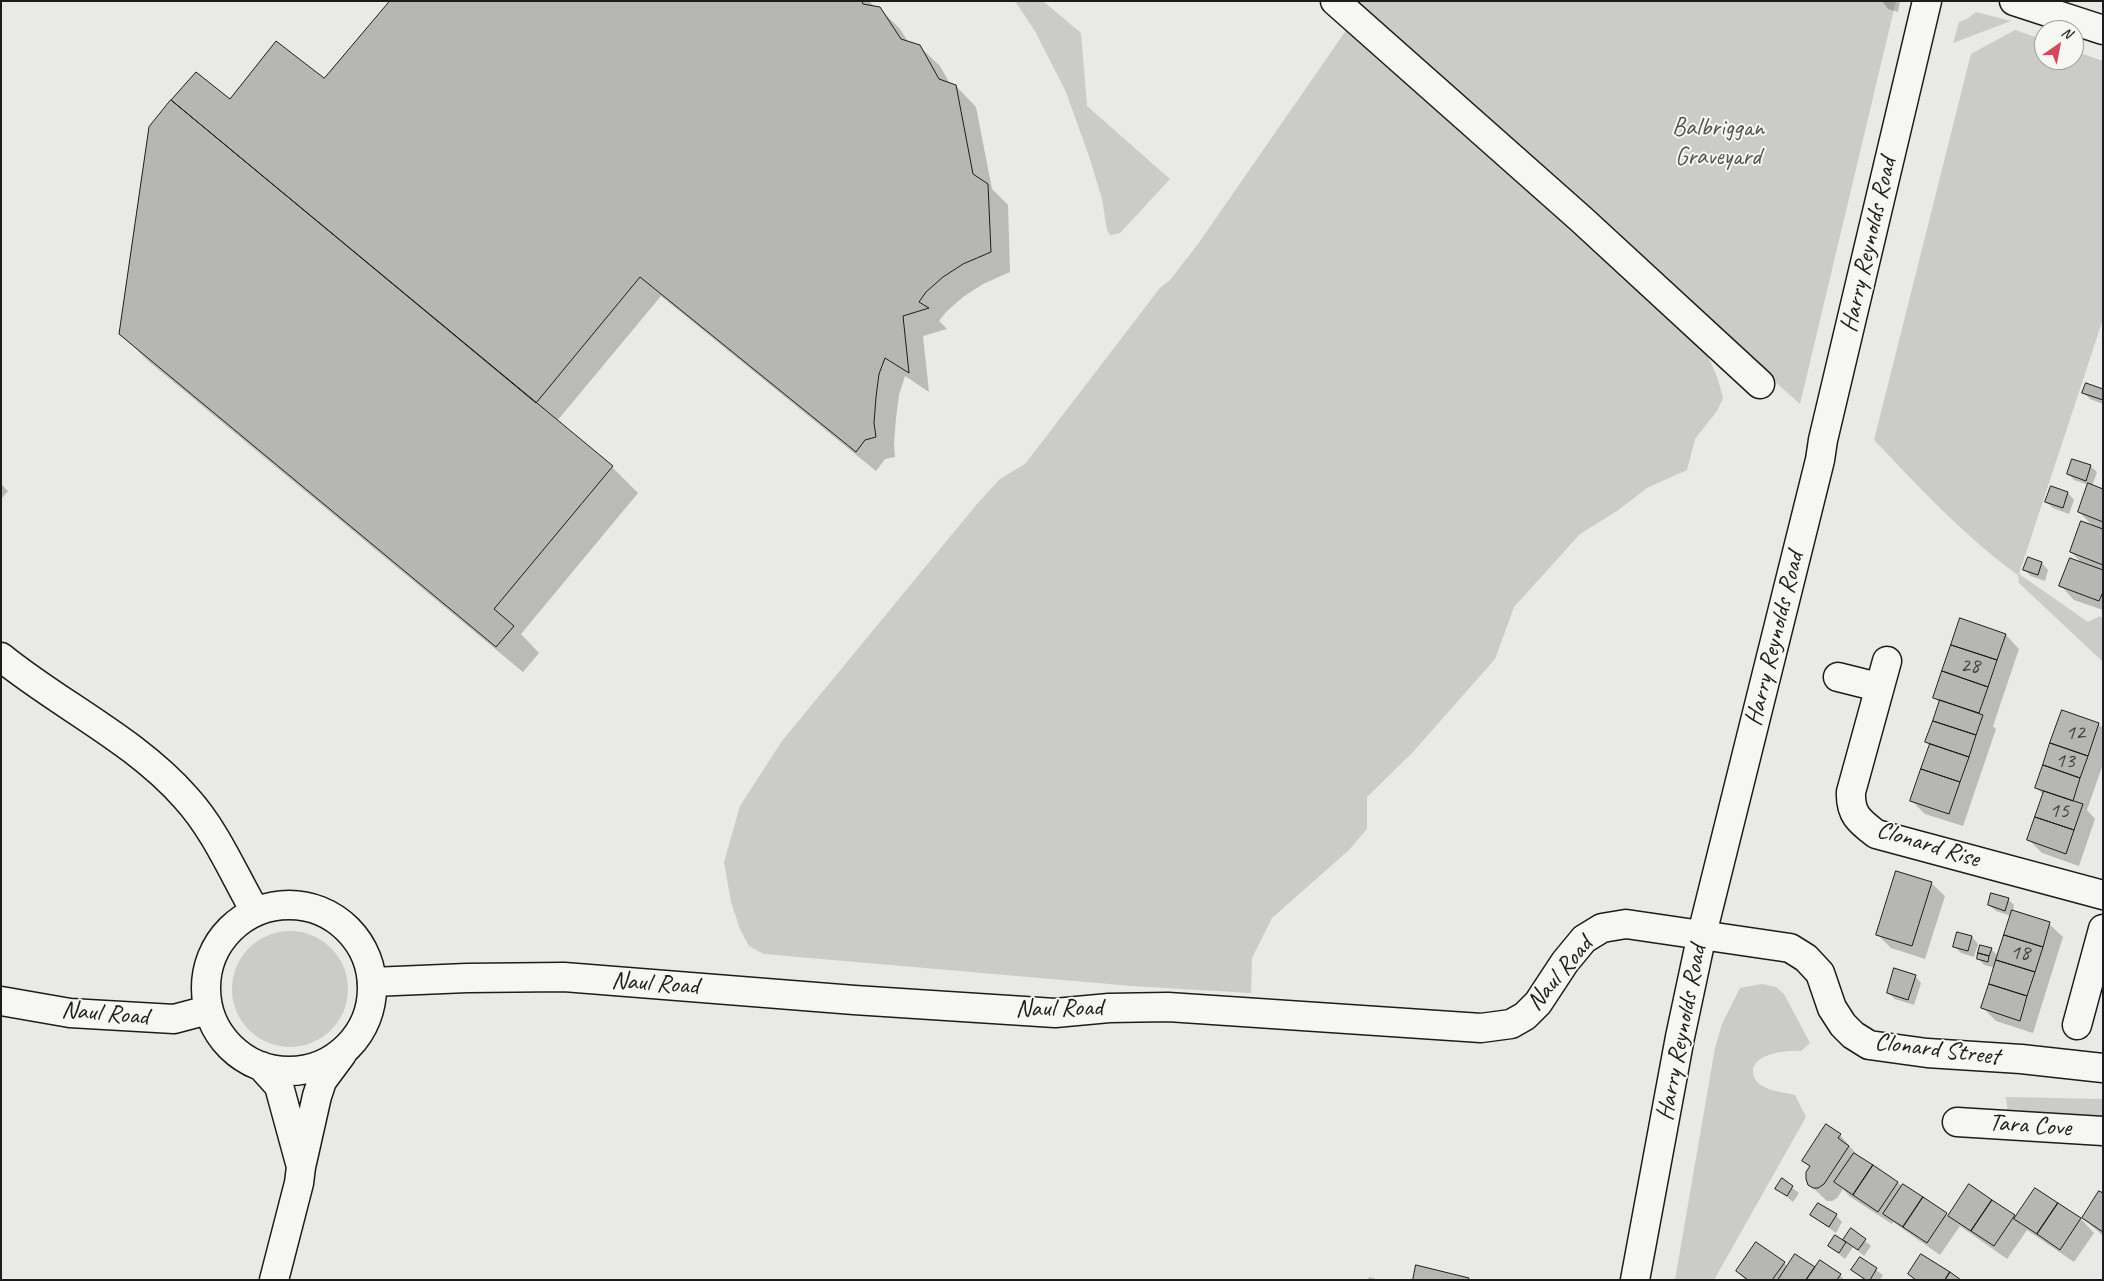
<!DOCTYPE html>
<style>
body{margin:0}
#map{position:relative;width:2104px;height:1281px;overflow:hidden;background:#e9e9e5;font-family:Caveat,sans-serif}
canvas{display:block}
.frame{position:absolute;inset:0;border:2px solid #1c1c1c;pointer-events:none}
.north{position:absolute;left:2034px;top:20px;width:50px;height:50px;box-sizing:border-box;background:#f6f6f2;border:1px solid #9f9f9c;border-radius:50%;rotate:33deg;font-size:14px;font-weight:700;line-height:20px;text-align:center;color:#1c1c1c}
.north::after{content:'';display:block;margin:auto;width:18px;height:22px;background:#d1495b;clip-path:polygon(50% 0,100% 100%,50% 72%,0 100%)}
</style>
<div id="map">
<canvas width="2104" height="1281"></canvas>
<div class="frame"></div>
<div class="north">N</div>
</div>
<script>
const g = document.querySelector('canvas').getContext('2d');
g.lineJoin = 'round';
function fill(path, color) {
  g.fillStyle = color;
  g.fill(path, 'evenodd');
}
function stroke(path, color, width, dash) {
  g.strokeStyle = color;
  g.lineWidth = width;
  g.lineCap = dash ? 'butt' : 'round';
  g.setLineDash(dash || []);
  g.stroke(path);
}
function write(font, color, halo, rows, align = 'center') {
  g.font = font + ' Caveat,sans-serif';
  g.lineWidth = 4;
  g.setLineDash([]);
  g.textBaseline = 'middle';
  g.strokeStyle = halo;
  g.fillStyle = color;
  for (const [text, x, y, turn = 0] of rows) {
    g.save();
    g.translate(x, y);
    g.rotate((+turn || 0) * Math.PI / 180);
    g.textAlign = isNaN(turn) ? turn : align;
    if (halo) g.strokeText(text, 0, 0);
    g.fillText(text, 0, 0);
    g.restore();
  }
}
fill(new Path2D(`
 M1015,1H1043L1081,33L1087,106L1170,179L1120,233L1110,235L1107,230L1102,199L1090,159L1066,92L1035,31Z
 M1348,1H1896L1800,404Z
 M1976,12L2011,21L1953,43L1959,22L1967,19Z
 M1347,29L1353,31L1697,341C1711,359 1718,376 1723,398L1717,411L1695,439L1687,470L1647,488L1617,511L1580,534L1514,607L1495,659L1413,752L1367,797V829L1349,850L1272,918L1252,958L1251,993L1132,986L764,954L749,946L740,929L731,902L724,862L740,806L782,741L977,504L1000,479L1025,464L1160,288L1170,280L1198,244Z
 M2015,30L2044,40V60H2074V51L2103,61V319L2019,574L2088,622L2100,616L2103,618V662L2019,583L2018,575C1965,537 1919,487 1874,440L1971,54Z
 M232 989a58 58 0 1 1 116 0a58 58 0 1 1-116 0Z
 M1762,984L1776,987L1784,994L1810,1043L1801,1051C1786,1050 1752,1054 1753,1072C1753,1076 1755,1080 1758,1083C1767,1091 1783,1092 1795,1095L1806,1117L1714,1280H1675L1715,1048L1722,1024L1740,988Z
 M2006,1097L2103,1099V1118L2008,1114Z`), '#cbcbc7');
fill(new Path2D(`
 M392,1H869L875,7L880,9L900,29L909,43L919,46L940,66L950,84L956,86L976,107L992,189L1008,205L1010,272L983,284L963,297L946,312L939,321L947,329L923,336L929,392L905,376L899,395L896,418L894,444L895,457L885,459L876,471L661,296L557,421L612,467L638,493L521,634L539,653L523,672L147,360L121,334L230,101L324,80Z
 M1882,1H1900L1898,12L1888,9Z
 M2103,390V404L2090,399L2084,393Z
 M2090,466L2097,472L2092,486L2103,490V610L2074,600L2061,586L2083,564L2071,552L2095,528L2079,512L2089,485L2074,480L2068,474Z
 M1,484L8,491L1,499Z
 M2051,488L2068,493L2074,500L2069,514L2053,508L2046,502Z
 M2028,559L2042,563L2048,570L2045,581L2031,576L2025,570Z
 M1961,620L2006,635L2019,649L1993,726L1996,729L1963,826L1925,814L1912,801L1931,746L1927,742L1940,703L1934,697Z
 M2098,724L2103,728V764L2087,810L2095,819L2079,866L2042,853L2029,840L2044,795L2036,788Z
 M1931,883L1945,896L1925,959L1891,948L1878,935Z
 M2008,899L2014,905L2013,912L2049,924L2063,937L2033,1033L1996,1021L1983,1008L1995,968L1984,965L1978,958L1991,949L1999,957L2011,916L1996,911L1989,905Z
 M1958,934L1972,937L1978,944L1974,957L1961,953L1954,946Z
 M1915,976L1921,983L1914,1005L1895,999L1888,993Z
 M1840,1135L1860,1158L1949,1217L1969,1186L2016,1218L2035,1189L2081,1219L2094,1233L2074,1262L2027,1230L2007,1259L1960,1226L1940,1255L1893,1222L1892,1224L1849,1196L1843,1189L1837,1198L1832,1201H1827L1809,1184L1811,1168L1804,1161Z
 M1782,1180L1799,1193L1793,1202L1776,1188Z
 M2103,1195V1236L2083,1218Z
 M1811,1215H1836L1842,1222L1836,1233Z
 M1852,1230L1871,1246L1864,1256L1853,1247L1845,1259L1829,1246L1843,1242Z
 M1795,1255L1815,1268L1840,1275L1845,1280H1746L1737,1271L1784,1263L1788,1267Z
 M1860,1259L1883,1275L1880,1280H1864L1853,1270Z
 M1369,1277L1379,1280H1368Z`), '#0003');
const building = new Path2D(`
 M390,1H862L863,4L880,7L901,39L920,45L939,79L956,85L973,174L988,184L991,252L963,264L943,277L926,292L919,302L929,308L903,316L909,373L885,358L879,374L876,397L874,423L876,437L865,440L856,452L640,277L536,403L171,100L196,72L230,99L276,41L324,78Z
 M171,100L613,466L494,609L514,626L496,647L119,334L149,127Z
 M2086,383L2103,389V400L2082,393Z
 M2072,459L2091,465L2086,481L2067,474Z
 M2088,483L2103,489V522L2078,512Z
 M2051,486L2068,492L2063,508L2045,502Z
 M2081,521L2103,529V565L2070,552Z
 M2028,557L2042,562L2038,575L2023,570Z
 M2070,558L2103,570V592L2099,601L2059,586Z
 M1960,618L2006,634L1997,660L1951,645Z
 M1951,645L1997,660L1988,687L1942,671Z
 M1942,671L1988,687L1979,713L1933,698Z
 M1940,700L1983,715L1976,735L1933,721Z
 M2062,710L2099,723L2088,756L2050,743Z
 M1933,721L1976,735L1969,757L1925,742Z
 M2050,743L2088,756L2080,778L2043,765Z
 M1930,744L1969,757L1960,782L1921,769Z
 M2043,765L2080,778L2073,801L2035,788Z
 M1921,769L1960,782L1949,814L1910,801Z
 M2044,791L2083,804L2074,830L2035,817Z
 M2035,817L2074,830L2066,854L2027,840Z
 M1896,871L1932,882L1912,946L1876,935Z
 M1991,893L2009,898L2005,911L1988,905Z
 M2012,910L2050,922L2043,947L2004,935Z
 M1957,932L1972,936L1968,951L1953,947Z
 M2004,935L2043,947L2035,972L1996,960Z
 M1980,945L1992,948L1989,956L1978,953Z
 M1978,953L1989,956L1988,962L1977,959Z
 M1996,960L2035,972L2027,996L1989,984Z
 M1894,968L1916,975L1908,1000L1887,993Z
 M1989,984L2027,996L2020,1021L1981,1008Z
 M1826,1124L1841,1134L1838,1138L1849,1146L1824,1184L1818,1188H1813L1808,1185L1806,1179V1172L1810,1166L1802,1161Z
 M1854,1153L1873,1165L1853,1195L1834,1182Z
 M1873,1165L1898,1182L1878,1212L1853,1195Z
 M1782,1178L1793,1186L1787,1196L1775,1189Z
 M1903,1184L1923,1197L1903,1227L1883,1214Z
 M1969,1184L1992,1200L1971,1231L1948,1216Z
 M2035,1188L2058,1203L2037,1234L2014,1219Z
 M2099,1191L2103,1193V1232L2082,1218Z
 M1923,1197L1947,1213L1927,1243L1903,1227Z
 M1992,1200L2015,1215L1994,1246L1971,1231Z
 M1818,1203L1837,1214L1829,1227L1810,1215Z
 M2058,1203L2081,1218L2060,1250L2037,1234Z
 M1851,1228L1866,1239L1858,1250L1843,1240Z
 M1835,1235L1846,1242L1839,1253L1828,1246Z
 M1756,1242L1785,1262L1772,1280H1748L1736,1271Z
 M1795,1254L1815,1267L1806,1280H1778Z
 M1921,1254L1950,1272L1945,1280H1916L1908,1274Z
 M1860,1257L1877,1268L1870,1280H1866L1851,1270Z
 M1820,1260L1841,1274L1837,1280H1806Z
 M1416,1265L1469,1278L1468,1280H1413Z
 M1950,1272L1961,1280H1945Z`);
fill(building, '#b6b6b3');
stroke(building, '#1c1c1c', 1);
const minor = new Path2D(`
 M1335,1L1581,219L1760,384
 M1887,661L1851,792C1850,814 1859,821 1876,834L2103,895
 M1838,677L1878,687
 M372,982L467,978L564,977L854,1000L1055,1013L1109,1008L1168,1007L1481,1028L1511,1024L1525,1016L1538,1003L1565,962L1584,939L1602,928L1626,924L1790,948L1806,958L1820,973L1832,1008L1843,1025L1853,1035L1869,1045L1927,1053L2021,1059L2103,1068
 M1,1001L70,1013L174,1019L208,1010
 M2077,1025L2103,929
 M1957,1122L2103,1131`);
const tertiary = new Path2D(`
 M1,657C60,705 135,740 186,798C216,831 233,873 255,911
 M206 988a83 83 0 1 1 166 0a83 83 0 1 1-166 0Z
 M261,1066L279,1086L300,1163
 M274,1280L299,1183L301,1167L317,1096L322,1081L342,1054
 M1635,1280L1680,1037L1702,934L1820,460L1823,440L1927,1`);
const secondary = new Path2D(`
 M2014,1L2103,30`);
stroke(minor, '#1c1c1c', 31);
stroke(tertiary, '#1c1c1c', 31);
stroke(secondary, '#1c1c1c', 31);
stroke(minor, '#f6f6f2', 28);
stroke(tertiary, '#f6f6f2', 28);
stroke(secondary, '#f6f6f2', 28);
write('22px', '#424242', null, [
 ["28",1970,666],
 ["12",2075,733],
 ["13",2065,761],
 ["15",2059,811],
 ["18",2020,953]
]);
write('25px', '#51514f', '#f6f6f2', [
 ["Balbriggan",1718,128],
 ["Graveyard",1718,157]
]);
write('25px', '#1c1c1c', '#f6f6f2', [
 ["Harry Reynolds Road",1869,245,-77],
 ["Harry Reynolds Road",1775,639,-76],
 ["Clonard Rise",1928,845,17],
 ["Naul Road",1560,974,-50],
 ["Naul Road",655,984,4],
 ["Naul Road",1059,1009,-1],
 ["Naul Road",105,1014,5],
 ["Harry Reynolds Road",1682,1033,-79],
 ["Clonard Street",1937,1050,7],
 ["Tara Cove",2030,1126,4]
]);
</script>
